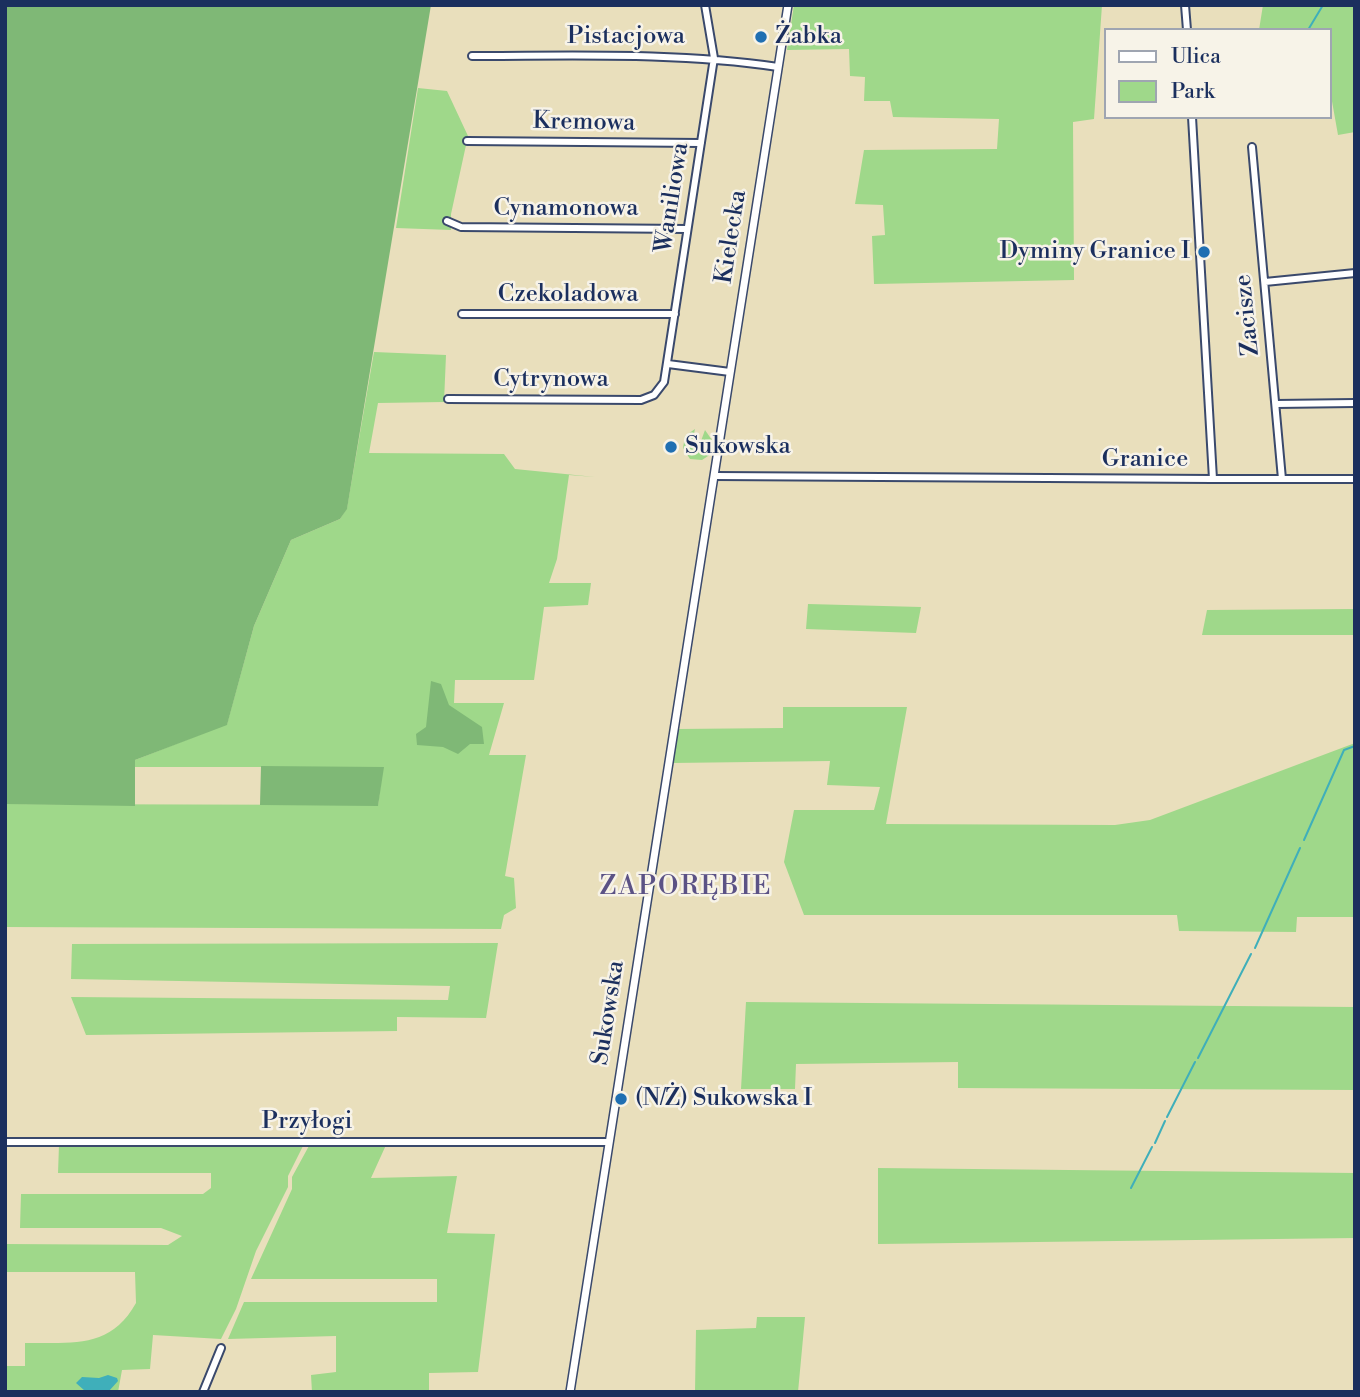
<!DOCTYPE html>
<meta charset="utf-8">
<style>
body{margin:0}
#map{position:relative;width:1360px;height:1397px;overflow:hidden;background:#e9dfbc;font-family:"Libre Bodoni",serif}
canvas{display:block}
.frame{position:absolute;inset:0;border:7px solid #1b2f5e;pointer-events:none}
.legend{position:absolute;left:1104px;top:28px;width:228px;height:91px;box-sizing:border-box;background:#f7f3e8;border:2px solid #9fa5b1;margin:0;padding:9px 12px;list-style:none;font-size:21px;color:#1b2f5e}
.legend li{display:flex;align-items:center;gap:14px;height:35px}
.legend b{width:35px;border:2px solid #9fa5b1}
</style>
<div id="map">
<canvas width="1360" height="1397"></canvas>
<div class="frame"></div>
<ul class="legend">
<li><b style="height:9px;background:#fff"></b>Ulica</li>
<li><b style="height:19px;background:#9fd88a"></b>Park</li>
</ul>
</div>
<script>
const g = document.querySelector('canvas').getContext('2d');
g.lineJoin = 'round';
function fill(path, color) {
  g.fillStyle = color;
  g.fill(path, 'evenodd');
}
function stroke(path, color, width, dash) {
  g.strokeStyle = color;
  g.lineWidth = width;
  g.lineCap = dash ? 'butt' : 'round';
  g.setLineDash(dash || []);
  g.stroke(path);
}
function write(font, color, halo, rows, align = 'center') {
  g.font = font + ' "Libre Bodoni",serif';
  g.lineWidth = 5;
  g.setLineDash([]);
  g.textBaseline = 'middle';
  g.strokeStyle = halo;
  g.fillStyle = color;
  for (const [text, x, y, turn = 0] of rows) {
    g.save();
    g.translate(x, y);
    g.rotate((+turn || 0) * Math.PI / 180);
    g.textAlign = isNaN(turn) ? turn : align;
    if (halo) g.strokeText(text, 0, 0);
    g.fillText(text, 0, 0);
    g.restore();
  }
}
fill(new Path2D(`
 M794,5H1102L1094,119L1073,122L1074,280L874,284L872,236L885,235L883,205L855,204L864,150L997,149L999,119L893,117L890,101H864L865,77L850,76L849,49L787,50Z
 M1263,5H1355V132L1338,135L1330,90V30H1259Z
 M418,88L447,91L468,136L451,214V230L396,228Z
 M374,352L446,355L444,402L378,403L369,453L504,454L515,469L595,477L569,475L557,559L549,583H591L588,605L544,607L534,680H455L454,703H504L489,755H526L505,876L514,878L516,908L504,915L501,929L5,927V804L378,805L383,767H135V760L227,724L254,626L291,540L340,519L347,508Z
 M695,429L693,438L701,441L705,430L714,443L711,454L702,460L690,459L683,448L685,436Z
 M808,604L921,607L916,633L806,629Z
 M1355,609V635H1202L1207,610Z
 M783,707H907L886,824L1115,825L1150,820L1355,743V917H1297L1296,932L1179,931L1177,915H804L784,862L794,810H874L880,787L827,785L830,761L672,763L678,729L783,728Z
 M498,943L486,1018L397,1017V1031L86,1035L71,997L448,1000L450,986L71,979L72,944Z
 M746,1002L1355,1007V1090L958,1088V1062L796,1064L795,1089H741Z
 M304,1144L288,1176V1187L256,1251L236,1309L221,1339L153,1335L150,1369L122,1370L118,1392H5V1366H25V1343C71,1342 110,1350 136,1303L135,1272H5V1244L168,1245L182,1236L161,1228H20L21,1194H203L211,1188V1173H58L59,1145Z
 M310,1144L386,1145L371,1178L457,1176L447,1233L495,1234L478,1372L429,1373V1392H312L311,1375L336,1372V1336L228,1339L244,1302H437V1279H251L292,1189V1177Z
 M878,1168L1355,1173V1238L878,1244Z
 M757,1317H805L798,1392H695L696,1330L756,1328Z`), '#9fd88a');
fill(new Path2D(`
 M5,5H431L347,509L340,519L291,540L254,626L227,725L135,760V806L5,804Z
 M431,681L441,684L449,705L482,727L484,744H470L458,754L443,747L417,745L416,734L426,727Z
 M261,766L384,767L378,806L260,805Z`), '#7fb876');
fill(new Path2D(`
 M108,1375L117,1378L118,1381L109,1391H85L76,1383L82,1377L99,1378Z`), '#3fafba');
stroke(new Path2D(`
 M1308,30L1323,5
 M1304,840L1344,750L1355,746
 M1255,948L1300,848
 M1198,1058L1251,954
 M1167,1117L1195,1062
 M1155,1143L1165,1121
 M1131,1188L1152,1147`), '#3fafba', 2);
const minor = new Path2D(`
 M1185,5L1187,30
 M472,56C574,56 677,52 778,67
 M467,141L701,143
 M447,221L461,227L687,229
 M1265,282L1355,273
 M462,314H675
 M668,364L730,372
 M448,399L641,400L654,395L664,382L714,58L705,5
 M1276,404L1355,403
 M715,476L1213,479L1192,117
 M1213,479H1282L1252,147
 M1282,479H1355
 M5,1142H608
 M203,1392L221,1348`);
const tertiary = new Path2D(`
 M570,1392L788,5`);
stroke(minor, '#3a496c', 10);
stroke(tertiary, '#3a496c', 10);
stroke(minor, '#fff', 6);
stroke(tertiary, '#fff', 7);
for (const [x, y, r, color] of [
 [761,37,7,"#1f6fb2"],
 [1204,252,7,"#1f6fb2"],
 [671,447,7,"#1f6fb2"],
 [621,1099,7,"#1f6fb2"]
]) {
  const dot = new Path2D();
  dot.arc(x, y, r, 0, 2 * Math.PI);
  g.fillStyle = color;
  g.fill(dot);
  stroke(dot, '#f7f3e8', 2.5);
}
write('24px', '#1b2f5e', '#f7f3e8', [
 ["Pistacjowa",626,37],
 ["Kremowa",584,123,1],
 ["Waniliowa",673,198,-81],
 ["Cynamonowa",566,209],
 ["Kielecka",732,237,-81],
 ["Czekoladowa",568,295],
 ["Zacisze",1248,315,-96],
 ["Cytrynowa",551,380],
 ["Granice",1145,460],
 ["Sukowska",609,1013,-81],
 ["Przyłogi",307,1122]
]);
write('24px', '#1b2f5e', '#f7f3e8', [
 ["Żabka",775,37],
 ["Dyminy Granice I",1190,252,"right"],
 ["Sukowska",685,447],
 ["(N/Ż) Sukowska I",635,1099]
], 'left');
g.letterSpacing = '2px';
write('26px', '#5b5285', '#f7f3e8', [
 ["ZAPORĘBIE",686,888]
]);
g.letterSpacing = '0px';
</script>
